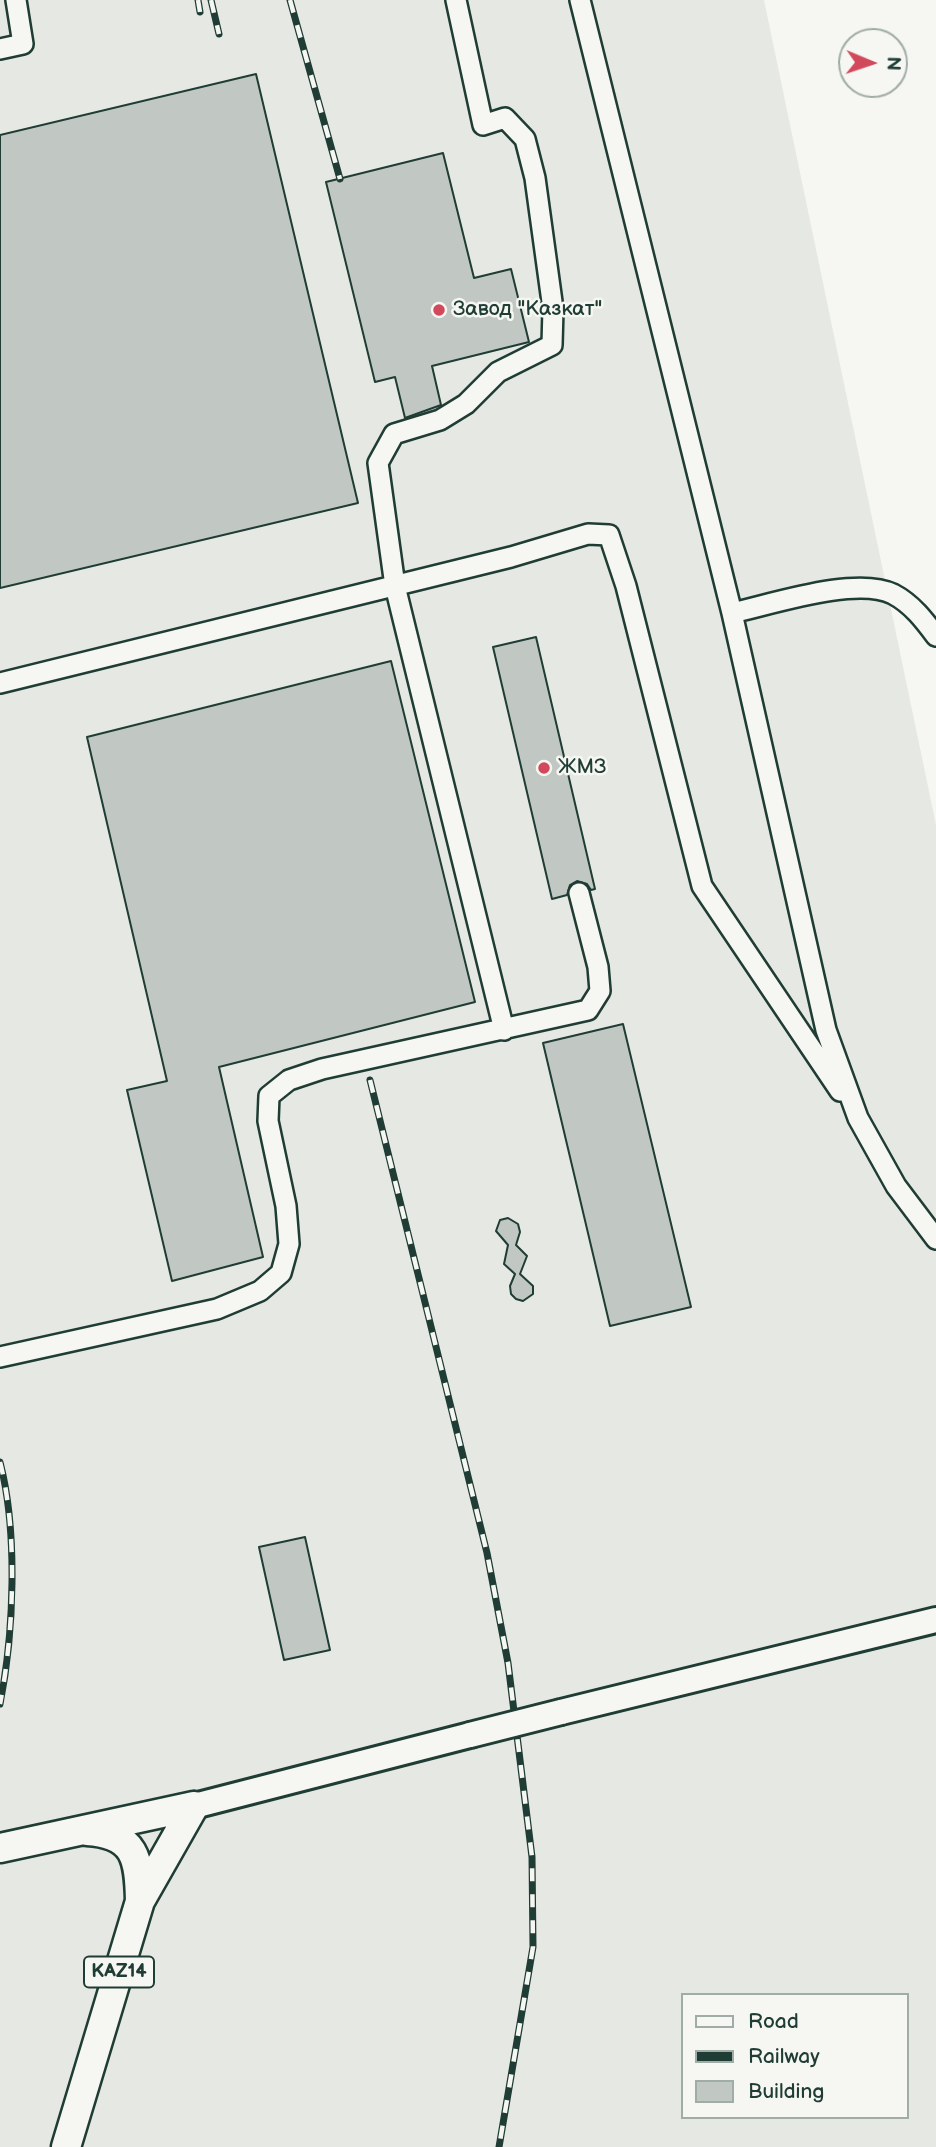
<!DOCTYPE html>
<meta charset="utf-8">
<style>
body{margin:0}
#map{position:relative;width:936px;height:2147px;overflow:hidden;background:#f6f6f2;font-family:"Balsamiq Sans",sans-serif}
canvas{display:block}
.legend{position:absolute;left:681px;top:1993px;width:228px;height:126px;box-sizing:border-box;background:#f6f6f2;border:2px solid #a0aca6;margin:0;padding:9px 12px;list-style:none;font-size:21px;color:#1f3d34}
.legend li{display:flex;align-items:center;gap:14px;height:35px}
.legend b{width:35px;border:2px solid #a0aca6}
.north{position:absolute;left:838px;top:28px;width:70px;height:70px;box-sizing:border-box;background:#f6f6f2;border:2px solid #a0aca6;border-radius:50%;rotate:92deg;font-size:19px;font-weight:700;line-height:28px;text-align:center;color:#1f3d34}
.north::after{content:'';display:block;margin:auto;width:24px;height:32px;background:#d1495b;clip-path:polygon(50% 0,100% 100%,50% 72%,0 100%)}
</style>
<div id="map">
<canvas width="936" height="2147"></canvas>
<ul class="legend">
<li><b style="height:9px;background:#f6f6f2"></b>Road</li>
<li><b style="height:9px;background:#1f3d34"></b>Railway</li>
<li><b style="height:19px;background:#c1c8c3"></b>Building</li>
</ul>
<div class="north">N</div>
</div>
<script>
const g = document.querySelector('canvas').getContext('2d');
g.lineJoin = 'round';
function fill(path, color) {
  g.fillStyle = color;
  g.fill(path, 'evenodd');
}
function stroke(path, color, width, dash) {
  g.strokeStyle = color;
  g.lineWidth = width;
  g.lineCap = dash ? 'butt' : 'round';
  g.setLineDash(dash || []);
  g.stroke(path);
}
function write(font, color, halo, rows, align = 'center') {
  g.font = font + ' "Balsamiq Sans",sans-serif';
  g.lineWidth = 5;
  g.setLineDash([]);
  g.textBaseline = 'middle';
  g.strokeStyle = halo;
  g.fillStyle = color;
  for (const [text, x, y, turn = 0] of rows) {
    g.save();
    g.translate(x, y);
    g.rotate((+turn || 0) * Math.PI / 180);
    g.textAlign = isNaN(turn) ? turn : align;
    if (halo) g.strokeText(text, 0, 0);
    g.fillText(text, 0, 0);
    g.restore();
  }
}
fill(new Path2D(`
 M0,0H764L936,825V2147H0ZM682,1995H906V2117H682Z`), '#e6e8e4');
const building = new Path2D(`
 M256,74L358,503L0,588V135Z
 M443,153L474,278L511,269L529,342L432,366L441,405L405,418L395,377L375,382L326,182Z
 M536,637L595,889L591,890L587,884L577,881L570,885L567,895L552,899L493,647Z
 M391,661L475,1002L219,1067L263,1257L172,1281L127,1090L167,1081L87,737Z
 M623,1024L691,1307L610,1326L543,1043Z
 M508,1218L518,1224L520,1232L516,1245L527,1256L520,1274L533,1286V1294L523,1301L516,1299L511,1294L510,1286L515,1274L504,1264L508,1245L496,1231L500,1220Z
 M305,1537L330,1650L284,1660L259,1547Z`);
fill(building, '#c1c8c3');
stroke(building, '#1f3d34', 2);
const minor = new Path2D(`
 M456,0L483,125L505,118L525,139L535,178L553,309L552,345L498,372L466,404L440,420L394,434L378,463L395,586L504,1030
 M580,0L732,613L826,1030L858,1118L896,1186L936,1239
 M0,49L23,44L16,0
 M732,613C773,604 856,576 893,594C912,604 924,620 936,636
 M0,683L511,557L588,534L609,535L626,586L702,886L840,1091
 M0,1357L217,1309L260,1291L281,1273L289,1244L286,1206L268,1121L269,1096L289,1080L322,1069L588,1010L600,991L598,967L579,893`);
const major = new Path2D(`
 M561,1712L936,1620
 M194,1806L470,1735`);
const highway = new Path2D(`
 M87,1831C136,1834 139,1859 140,1901
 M0,1848L194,1806
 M66,2147L140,1901L194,1806`);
stroke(minor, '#1f3d34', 24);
stroke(major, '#1f3d34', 30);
stroke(highway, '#1f3d34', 33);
stroke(minor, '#f6f6f2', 19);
stroke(major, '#f6f6f2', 24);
stroke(highway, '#f6f6f2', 28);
const rail = new Path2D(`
 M198,0L200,12
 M211,0L219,34
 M290,0L340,179
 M370,1080L487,1553L508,1663L532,1857L533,1947L499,2147
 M0,1462C18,1532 14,1633 0,1704`);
stroke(rail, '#1f3d34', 7);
stroke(rail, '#f6f6f2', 4.5, [13]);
const majorBridge = new Path2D(`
 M470,1735L561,1712`);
stroke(majorBridge, '#1f3d34', 30, []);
stroke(majorBridge, '#f6f6f2', 24);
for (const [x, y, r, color] of [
 [439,310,7,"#d1495b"],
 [544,768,7,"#d1495b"]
]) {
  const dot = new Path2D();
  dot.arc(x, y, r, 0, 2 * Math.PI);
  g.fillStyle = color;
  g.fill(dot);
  stroke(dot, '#f6f6f2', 2.5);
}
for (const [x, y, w] of [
 [119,1972,70]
]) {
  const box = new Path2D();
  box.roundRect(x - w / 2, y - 15.5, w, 31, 5);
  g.fillStyle = '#f6f6f2';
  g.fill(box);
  stroke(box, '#1f3d34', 2);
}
write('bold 19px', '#1f3d34', null, [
 ["KAZ14",119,1972]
]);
write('21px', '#1f3d34', '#f6f6f2', [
 ["Завод \"Казкат\"",453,310],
 ["ЖМЗ",558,768]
], 'left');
</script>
